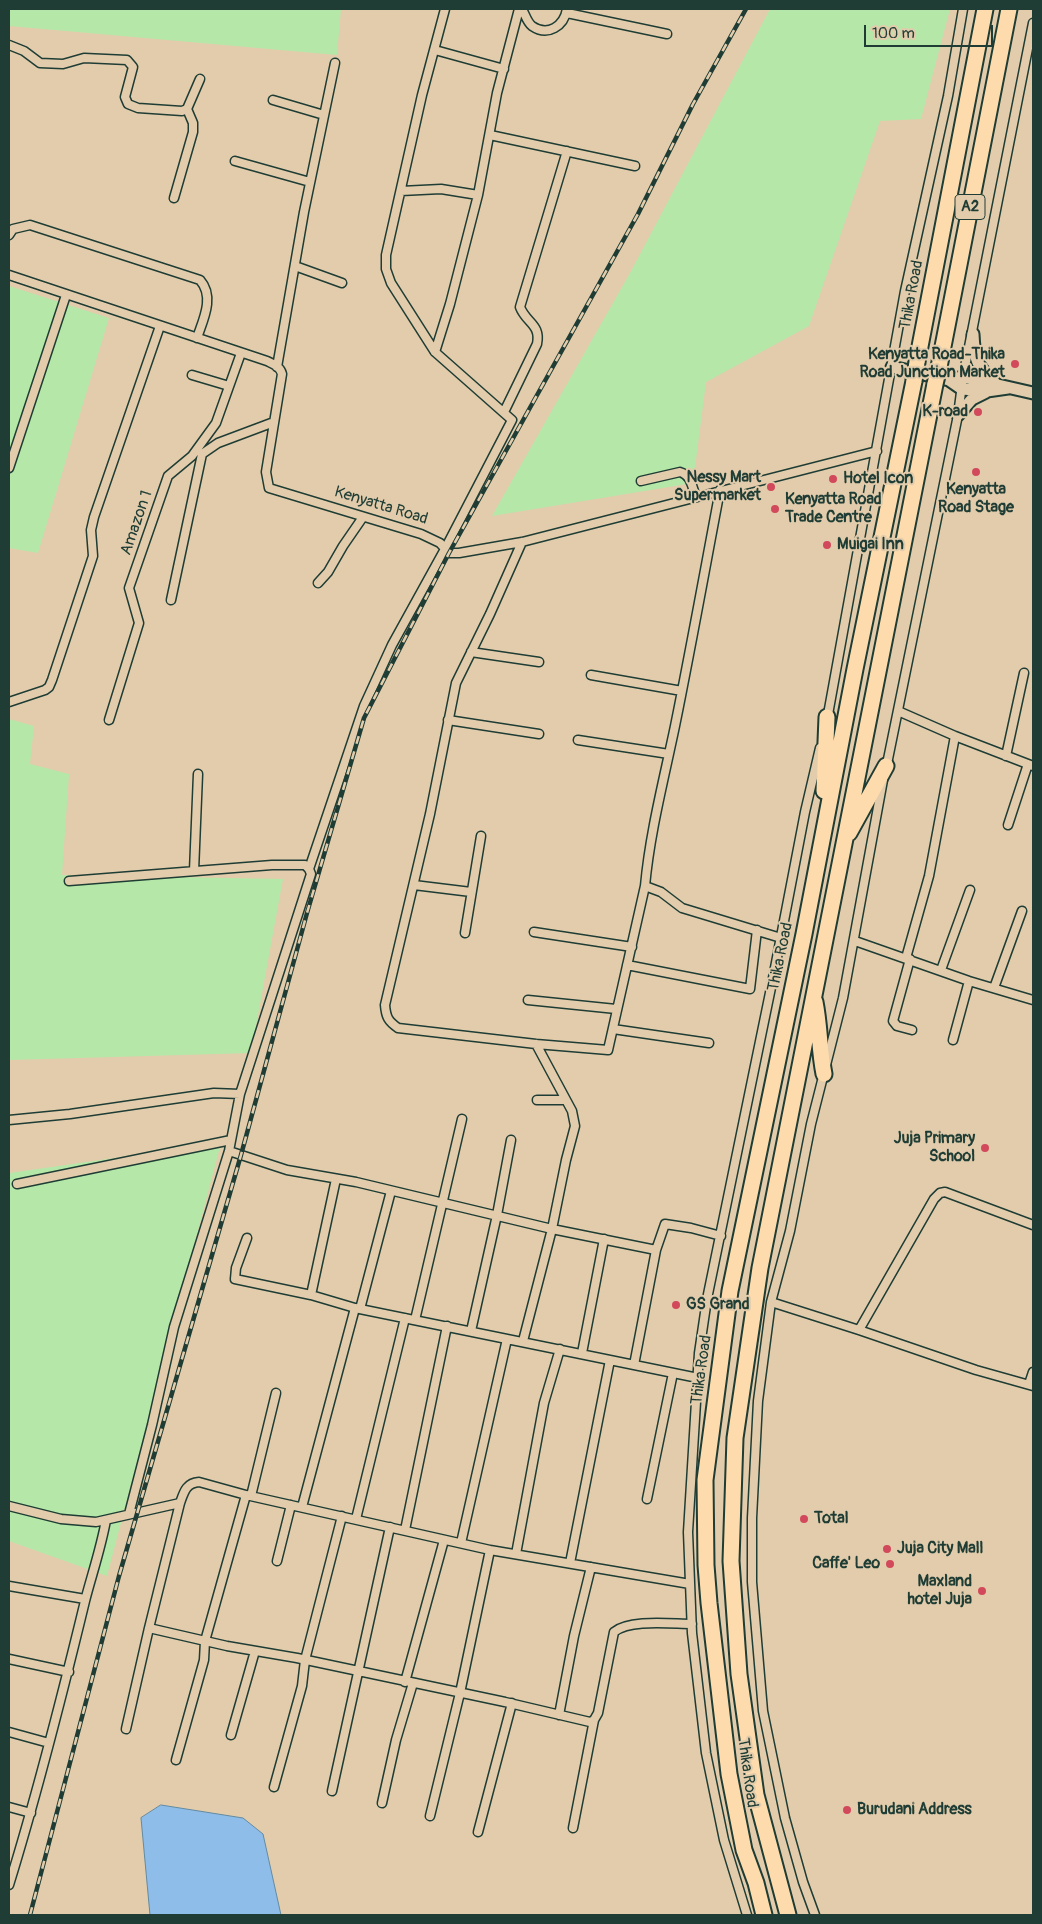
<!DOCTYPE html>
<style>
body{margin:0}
#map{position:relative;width:1042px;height:1924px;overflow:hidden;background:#e2ccac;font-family:Pangolin,sans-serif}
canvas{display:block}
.frame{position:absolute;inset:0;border:10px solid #1f3d34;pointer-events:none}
.scale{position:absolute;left:864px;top:25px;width:129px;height:22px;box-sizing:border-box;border:2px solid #1f3d34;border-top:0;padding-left:6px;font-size:15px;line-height:18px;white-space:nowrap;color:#1f3d34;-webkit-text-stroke:4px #e2ccac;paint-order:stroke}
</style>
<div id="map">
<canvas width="1042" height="1924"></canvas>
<div class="frame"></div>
<div class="scale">100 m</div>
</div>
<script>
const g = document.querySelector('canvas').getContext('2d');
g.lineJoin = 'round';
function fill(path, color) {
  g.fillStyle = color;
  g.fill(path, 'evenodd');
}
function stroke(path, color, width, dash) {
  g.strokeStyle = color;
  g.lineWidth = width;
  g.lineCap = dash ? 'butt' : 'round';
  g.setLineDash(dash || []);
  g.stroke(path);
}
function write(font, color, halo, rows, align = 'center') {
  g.font = font + ' Pangolin,sans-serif';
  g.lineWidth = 4;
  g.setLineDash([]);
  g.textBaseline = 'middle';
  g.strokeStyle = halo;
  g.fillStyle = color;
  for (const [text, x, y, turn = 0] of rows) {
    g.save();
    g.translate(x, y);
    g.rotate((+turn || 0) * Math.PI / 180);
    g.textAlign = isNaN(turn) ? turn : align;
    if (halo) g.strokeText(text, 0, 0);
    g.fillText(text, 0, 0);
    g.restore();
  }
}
fill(new Path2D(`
 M9,9H341L337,55L9,26Z
 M770,9H950L921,119L880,121L809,326L706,382L693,483L492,516L630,273Z
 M9,286L109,318L38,553L9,548Z
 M9,719L34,726L30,764L69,774L62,875L283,879L251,1053L9,1060Z
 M221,1143L107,1576L9,1541V1173Z`), '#b5e8a8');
const water = new Path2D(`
 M161,1805L243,1818L263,1834L281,1915H150L141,1818Z`);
fill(water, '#8ebde9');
stroke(water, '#628aa1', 1);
const street = new Path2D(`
 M522,9C525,14 527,22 532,26C548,37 564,26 567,9
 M567,13L667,34
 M9,45L24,51L40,63L63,64L84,58L127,60L133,67L125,97L128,104L138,108L182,111L187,109L200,79
 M435,50L504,69
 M273,100L324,115
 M490,135L635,166
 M235,161L310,182
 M401,191L441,189L478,195
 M174,198L193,132V123L187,109
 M9,235L13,229L30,225L200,280C215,297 203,320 197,338
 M295,266L342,283
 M9,275L267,361C273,364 280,366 282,374L266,472L269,488L421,534L440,543L449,553H459L522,542L877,451
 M435,352L450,304L478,195L497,93L519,9
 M277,367L304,212L335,63
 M192,375L229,386
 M504,412L537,344C541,324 526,323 520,307L567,151
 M9,468L66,295
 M641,481L680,472C691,475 692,487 696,497
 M720,490C705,569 691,647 675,726C664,779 650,832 645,886L661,892L682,908L781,938
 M522,542L490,614L456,683L430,814L385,1005C386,1017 388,1021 398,1028L536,1044L608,1050L645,886
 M318,583L328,572L343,546L363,517
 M171,600L202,454L218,443L274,422
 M471,652L539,662
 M591,675L682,691
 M9,702L45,690L49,687L52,680L93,556L91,530L94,517L160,326
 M898,711L955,736L1033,766
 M109,720L139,623L129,588L168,476L192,456L216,423L241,353
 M448,720L539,734
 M827,720L905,291L948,96L963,9
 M578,740L669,754
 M1006,756L1024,673
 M886,769L958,415L963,377L1033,23
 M1008,825L1028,764
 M309,869L364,706L392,645L445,549L512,420L435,352L391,283L386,269V255L422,95L445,9
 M194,871L198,774
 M69,881L272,865H305L309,869L311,874L240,1094
 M414,885L471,892
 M534,932L632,947
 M465,933L481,836
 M855,941L969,981L1033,1000
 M906,958L929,876L955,736
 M910,959L893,1021L897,1026L912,1030
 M627,965L750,989L757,930
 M941,970L970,890
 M994,988L1022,911
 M528,1000L616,1009
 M613,1029L709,1043
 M953,1040L969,981
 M537,1100H566
 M9,1120L70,1114L214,1093L240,1094L229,1151L174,1327L152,1425L129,1514
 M229,1151L287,1170L356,1182L552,1229L656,1250L665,1224L691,1228L721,1236
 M17,1184L231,1140
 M247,1238L236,1268L235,1279L311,1295L355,1308L698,1378
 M311,1295L336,1179
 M771,1302L859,1330L976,1370L1033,1386
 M360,1309L391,1191
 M415,1320L462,1119
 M859,1330L934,1199L940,1193L945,1192L1033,1225
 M471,1331L497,1215L511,1140
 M523,1341L552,1229L566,1160L575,1126L572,1111L536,1044
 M582,1353L604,1239
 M634,1365L656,1250
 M1029,1384L1033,1372
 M251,1496L276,1393
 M647,1499L673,1373
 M9,1506L61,1519L96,1522L180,1503
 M302,1507L355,1308
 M356,1519L405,1318
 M405,1530L447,1326
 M461,1543L507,1339
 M516,1554L544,1403L560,1349
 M277,1561L291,1505
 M570,1563L610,1360
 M690,1584L490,1550L246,1495L199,1482C186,1483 184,1492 180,1503L149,1628L227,1646L297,1658L505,1702L590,1722L594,1720L598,1713L614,1632C630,1619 671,1624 692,1624
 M9,1586L85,1599
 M9,1659L69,1672
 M405,1682L444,1540
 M559,1715L574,1636L591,1567
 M126,1729L149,1628
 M9,1732L49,1743
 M231,1735L255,1651
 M176,1760L204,1660L205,1641L246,1495
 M274,1787L302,1686L305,1660L342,1516
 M332,1791L390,1527
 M382,1803L396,1740L413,1683
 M9,1807L31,1813
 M430,1816L460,1693L490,1550
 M573,1828L594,1720
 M478,1832L512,1703
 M9,1885C38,1791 62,1696 85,1601C92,1574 101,1548 106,1520
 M747,1915L724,1840L706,1753L692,1633L688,1532L699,1353L707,1299L773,978L805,812L820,748
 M815,1915L803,1882L785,1818L763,1711L752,1582V1518L758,1401L771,1302L790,1231L811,1124L843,998L883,780`);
const secondary = new Path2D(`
 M973,334C974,359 977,367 996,384
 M892,367L949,380L962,389L987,391L1008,388
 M949,380L963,377L1033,393
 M958,415L972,399L986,392`);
const highway = new Path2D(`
 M917,362L985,9
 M939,367L1009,9
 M824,791L827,717
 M849,833L886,766
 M815,1002C820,1027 819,1049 824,1074
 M764,1915L756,1883L744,1850L729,1774L709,1603L706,1565L705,1480L730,1291L804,934L855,669L914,381
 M788,1915L756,1795L739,1674L731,1561L735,1438L760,1268L935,384`);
stroke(street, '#1f3d34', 11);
stroke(secondary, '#1f3d34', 15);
stroke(highway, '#1f3d34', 19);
stroke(street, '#e2ccac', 8);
stroke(secondary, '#e2ccac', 11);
stroke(highway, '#fedbac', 15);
const rail = new Path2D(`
 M30,1915L119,1576L241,1155L307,913L364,718L449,553L638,214L693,104L746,9`);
stroke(rail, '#1f3d34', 4.5);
stroke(rail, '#e2ccac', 2.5, [8]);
const highwayBridge = new Path2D(`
 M914,381L917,362
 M935,384L939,367`);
stroke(highwayBridge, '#1f3d34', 19, []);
stroke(highwayBridge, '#fedbac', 15);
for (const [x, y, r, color] of [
 [1015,364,5,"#d1495b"],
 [978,412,5,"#d1495b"],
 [976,472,5,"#d1495b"],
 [833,479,5,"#d1495b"],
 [771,487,5,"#d1495b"],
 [775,509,5,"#d1495b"],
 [827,545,5,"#d1495b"],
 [985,1148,5,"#d1495b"],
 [676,1305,5,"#d1495b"],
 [804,1519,5,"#d1495b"],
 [887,1549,5,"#d1495b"],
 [890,1564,5,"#d1495b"],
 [982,1591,5,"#d1495b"],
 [847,1810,5,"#d1495b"]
]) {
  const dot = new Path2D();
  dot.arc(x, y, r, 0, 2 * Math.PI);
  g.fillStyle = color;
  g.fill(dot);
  stroke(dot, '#e2ccac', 2);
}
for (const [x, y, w] of [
 [970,207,30]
]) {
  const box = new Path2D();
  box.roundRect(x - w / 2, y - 12.5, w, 25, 4);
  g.fillStyle = '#e2ccac';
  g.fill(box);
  stroke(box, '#1f3d34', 1);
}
write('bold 15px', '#1f3d34', null, [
 ["A2",970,207]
]);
write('16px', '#1f3d34', '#e2ccac', [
 ["Thika Road",912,295,-79],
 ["Kenyatta Road",381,506,17],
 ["Amazon 1",137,523,-71],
 ["Thika Road",781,957,-78],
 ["Thika Road",702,1370,-82],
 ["Thika Road",747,1773,82]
]);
write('bold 16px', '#1f3d34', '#e2ccac', [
 ["Kenyatta Road-Thika",1005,355,"right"],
 ["Road Junction Market",1005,373,"right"],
 ["K-road",968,412,"right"],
 ["Nessy Mart",761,478,"right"],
 ["Supermarket",761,496,"right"],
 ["Hotel Icon",843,479],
 ["Kenyatta",976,490,"center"],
 ["Road Stage",976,508,"center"],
 ["Kenyatta Road",785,500],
 ["Trade Centre",785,518],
 ["Muigai Inn",837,545],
 ["Juja Primary",975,1139,"right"],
 ["School",975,1157,"right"],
 ["GS Grand",686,1305],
 ["Total",814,1519],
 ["Juja City Mall",897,1549],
 ["Caffe' Leo",880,1564,"right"],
 ["Maxland",972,1582,"right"],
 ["hotel Juja",972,1600,"right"],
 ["Burudani Address",857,1810]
], 'left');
</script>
